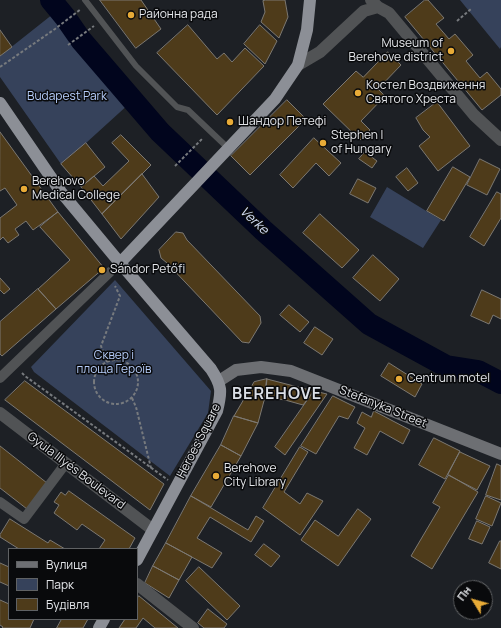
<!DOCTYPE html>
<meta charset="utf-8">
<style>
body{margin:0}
#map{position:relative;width:501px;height:628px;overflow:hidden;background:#1d2025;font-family:Manrope,sans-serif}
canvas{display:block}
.legend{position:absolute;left:8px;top:548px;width:130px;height:72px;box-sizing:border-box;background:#090a0c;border:1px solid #606264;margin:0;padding:5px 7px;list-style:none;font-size:12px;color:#e3e5e9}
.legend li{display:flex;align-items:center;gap:8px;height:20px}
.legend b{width:20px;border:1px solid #606264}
.north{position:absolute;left:453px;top:580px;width:40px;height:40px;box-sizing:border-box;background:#090a0c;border:1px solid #606264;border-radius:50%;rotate:307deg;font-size:11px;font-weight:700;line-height:16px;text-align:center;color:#e3e5e9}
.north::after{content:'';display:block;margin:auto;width:14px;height:18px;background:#e8ab37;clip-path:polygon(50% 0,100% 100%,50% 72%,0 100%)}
</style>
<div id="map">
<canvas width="501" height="628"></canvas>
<ul class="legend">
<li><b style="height:5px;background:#6d6f73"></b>Вулиця</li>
<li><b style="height:11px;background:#36425b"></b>Парк</li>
<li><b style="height:11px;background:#4e3b1a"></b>Будівля</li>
</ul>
<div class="north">Пн</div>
</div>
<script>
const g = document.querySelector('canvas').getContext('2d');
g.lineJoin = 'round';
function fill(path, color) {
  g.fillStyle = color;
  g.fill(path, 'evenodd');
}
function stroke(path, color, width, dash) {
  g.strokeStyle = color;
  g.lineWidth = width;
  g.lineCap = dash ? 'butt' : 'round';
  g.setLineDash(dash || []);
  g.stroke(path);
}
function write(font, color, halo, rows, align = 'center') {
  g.font = font + ' Manrope,sans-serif';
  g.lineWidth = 3;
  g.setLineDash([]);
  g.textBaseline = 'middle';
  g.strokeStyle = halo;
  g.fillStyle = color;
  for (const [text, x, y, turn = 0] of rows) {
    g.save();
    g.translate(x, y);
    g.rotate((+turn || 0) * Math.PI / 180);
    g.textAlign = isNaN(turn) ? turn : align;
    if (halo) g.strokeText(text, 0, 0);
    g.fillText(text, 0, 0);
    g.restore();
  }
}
fill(new Path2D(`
 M460,0H501V47L500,49Z
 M53,14L130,103L86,143L61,164L0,77V56Z
 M387,187L441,220L423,248L370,217Z
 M115,280L211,391L208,413L170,476L34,372L31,367Z`), '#36425b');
stroke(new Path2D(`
 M51,0L65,17L81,40L160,132L263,230L369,324L446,366L478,371L501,383`), '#01051d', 22);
const building = new Path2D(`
 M100,0H141L161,29L136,48Z
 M266,0H285L288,17L279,38L261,22L265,12L263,1Z
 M425,0H428L444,18L436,24L449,39L455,34L473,55L466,61L480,78L487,72L501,89V95L482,110L405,17Z
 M188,25L217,59L224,53L232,62L245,48L264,66L217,115L157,53Z
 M260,25L277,41L265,64L244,44Z
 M0,30L12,47L0,56Z
 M388,52L401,65L378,89L385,96L361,121L370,130L360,140L323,104L356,71L363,77Z
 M287,100L306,119L250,175L231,156Z
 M437,102L470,146L438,171L419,146L430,137L423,130L416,118Z
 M0,132L58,212L33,230L26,221L15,229L19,235L8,243L3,237L0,240V218L17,205L5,188L0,191Z
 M121,135L151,165L102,214L81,187L94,176L103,186L129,161L112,143Z
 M314,138L341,163L329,176L316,163L293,188L280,175Z
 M86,143L105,167L81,187L61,164Z
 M365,152L377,161L372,168L359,159Z
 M480,159L500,169L487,195L467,185Z
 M453,167L470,177L444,221L427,211Z
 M407,168L418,183L408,191L396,177Z
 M142,174L159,197L121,239L102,214Z
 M358,179L376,188L368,203L350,194Z
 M497,192L501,194V218L484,246L470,237Z
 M58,212L104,268L56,309L38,289L70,260L40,227Z
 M320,214L359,250L342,268L303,233Z
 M176,232L183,233L187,240L260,316L261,323L249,343L242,342L167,263L161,258L159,250Z
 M373,255L399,279L380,301L353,278Z
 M0,278L10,289L4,294L0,290Z
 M38,289L56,309L2,356L0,354V322Z
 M482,290L501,299V319L493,315L489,324L471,316Z
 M289,305L309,322L300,332L280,315Z
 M315,327L333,339L322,355L304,343Z
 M389,363L422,384L415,397L381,376Z
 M267,379L294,386L285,400L265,397Z
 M267,379L265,397L258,423L234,416L254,382Z
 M25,381L164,484L150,510L5,400Z
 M294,386L314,391L303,405L285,400Z
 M314,391L327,394L285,455L275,447Z
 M333,396L355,407L348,419L339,416L316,454L301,446Z
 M374,411L410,430L403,444L380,431L367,455L354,448L365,428L357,423L362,412L371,417Z
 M234,416L258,423L241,456L221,445Z
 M434,438L460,451L445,479L419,465Z
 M221,445L241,456L211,507L191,496Z
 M0,446L47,483L27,509L0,488Z
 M300,447L308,452L284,492L300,504L307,493L323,501L300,535L263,508Z
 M460,452L490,466L477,490L448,475Z
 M497,464L501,466V500L486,495Z
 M449,475L478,492L432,569L411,556L440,507L433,503Z
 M69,491L135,538L129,549H99L105,540L82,524L77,530L54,513L59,505L54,502L61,492L65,495Z
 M191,496L248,530L256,516L264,521L251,542L210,517L197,538L222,553L212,568L166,543Z
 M486,496L501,503L492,526L476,519Z
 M358,509L371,519L338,566L301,540L315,520L338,536Z
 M10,519L48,543L50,540L65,549H19L0,537V535Z
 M477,521L490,527L482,544L469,539Z
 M500,541H501V569L489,563Z
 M166,543L192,557L179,580L153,566Z
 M264,544L280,556L271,567L255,555Z
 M0,563L9,567V586L0,582Z
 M153,566L179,580L169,598L145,583Z
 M199,567L240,606L227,620L186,581Z
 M139,596L178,628H155L143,618L136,628H119L125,619H137V599Z
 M0,600L9,604V619H34L30,628H2L3,627L0,625Z
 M208,609L227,624L224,628H204L198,623Z
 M62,619H88L83,628H57Z`);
fill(building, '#4e3b1a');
stroke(building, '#7c7872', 1);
stroke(new Path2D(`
 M457,21L471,9
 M68,45L94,26
 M0,67L55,29L81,9
 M175,166L203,138
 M94 382a22 22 0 1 1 44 0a22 22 0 1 1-44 0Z
 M107,362L101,346L120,296L115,286
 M22,373L25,376L168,480
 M132,398L136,407L151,468`), '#777a7e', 2, [3, 2]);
stroke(new Path2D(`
 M85,0L136,66L177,107L188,110L228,148`), '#515355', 6);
stroke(new Path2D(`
 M0,378L110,272
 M0,502L24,519L66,463`), '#515355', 10);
stroke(new Path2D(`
 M371,0L378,7L389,13L474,115L501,140
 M298,65L320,52L364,11L378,7
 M0,413L153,530
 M137,584L193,628`), '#515355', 12);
stroke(new Path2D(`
 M219,381L236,370L261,367L291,371L501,454`), '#6d6f73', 12);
stroke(new Path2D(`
 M0,103L61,192L120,263L211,369C222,386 222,391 217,411L137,560
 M120,263L275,99L298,65L307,30L310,0
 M99,628L104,619`), '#8c8f96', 12);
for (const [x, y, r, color] of [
 [131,15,4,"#e8ab37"],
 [451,51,4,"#e8ab37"],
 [358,93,4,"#e8ab37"],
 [230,122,4,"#e8ab37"],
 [323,143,4,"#e8ab37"],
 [24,189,4,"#e8ab37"],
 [102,270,4,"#e8ab37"],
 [399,379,4,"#e8ab37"],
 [216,476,4,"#e8ab37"]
]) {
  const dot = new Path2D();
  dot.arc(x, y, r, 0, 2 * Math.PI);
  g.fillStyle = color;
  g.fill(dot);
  stroke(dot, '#090a0c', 1.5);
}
write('12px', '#e3e5e9', '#090a0c', [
 ["Районна рада",139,15],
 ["Museum of",443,44,"right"],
 ["Berehove district",443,58,"right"],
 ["Костел Воздвиження",366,86],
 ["Святого Хреста",366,100],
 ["Шандор Петефі",238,122],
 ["Stephen I",331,136],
 ["of Hungary",331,150],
 ["Berehovo",32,182],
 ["Medical College",32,196],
 ["Sándor Petőfi",110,270],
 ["Centrum motel",407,379],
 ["Berehove",224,469],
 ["City Library",224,483]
], 'left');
write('12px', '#b5ccf9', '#090a0c', [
 ["Budapest Park",67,97],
 ["Сквер і",114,356],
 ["площа Героїв",114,370]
]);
write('12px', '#e3e5e9', '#090a0c', [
 ["Stefanyka Street",383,407,22],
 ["Heroes Square",199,441,-63],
 ["Gyula Illyés Boulevard",76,471,37]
]);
write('italic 13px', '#d5e0f8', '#090a0c', [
 ["Verke",254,221,43]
]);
g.letterSpacing = '1px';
write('bold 16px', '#dce0e7', '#090a0c', [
 ["BEREHOVE",277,395]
]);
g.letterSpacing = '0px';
</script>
